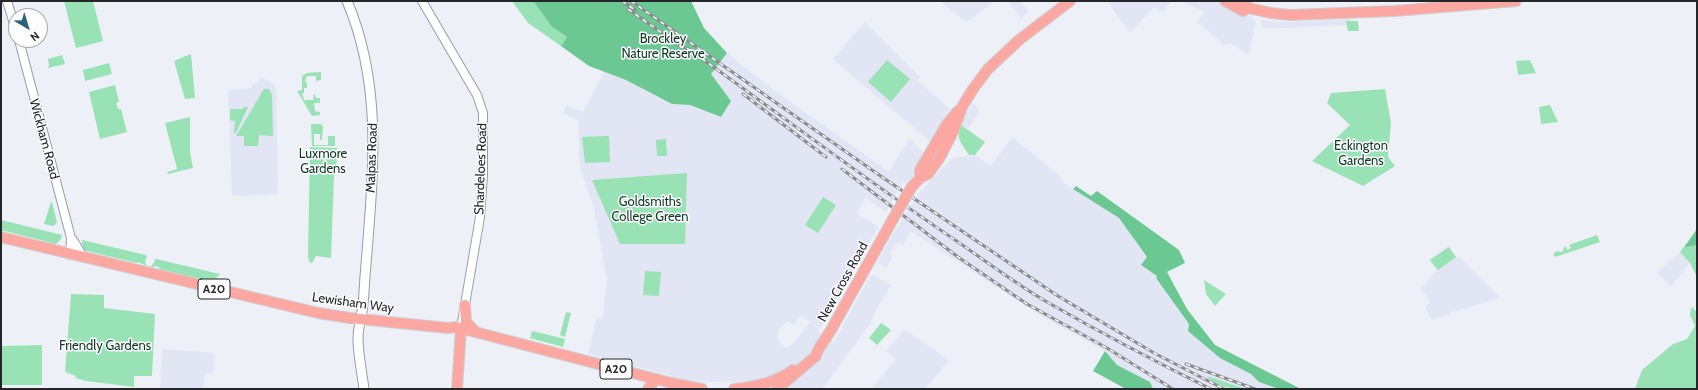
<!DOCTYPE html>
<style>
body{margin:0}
#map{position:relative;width:1698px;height:390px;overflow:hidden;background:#eef0f8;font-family:Cabin,sans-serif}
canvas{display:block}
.frame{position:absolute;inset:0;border:2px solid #252629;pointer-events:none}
.north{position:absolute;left:8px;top:8px;width:40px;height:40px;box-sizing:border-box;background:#fdfdff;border:1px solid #a7a7a9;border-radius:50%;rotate:142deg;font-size:11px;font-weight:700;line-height:16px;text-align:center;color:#252629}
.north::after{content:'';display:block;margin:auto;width:14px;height:18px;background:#2a637c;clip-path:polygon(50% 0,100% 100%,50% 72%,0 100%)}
</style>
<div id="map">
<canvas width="1698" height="390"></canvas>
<div class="frame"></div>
<div class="north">N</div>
</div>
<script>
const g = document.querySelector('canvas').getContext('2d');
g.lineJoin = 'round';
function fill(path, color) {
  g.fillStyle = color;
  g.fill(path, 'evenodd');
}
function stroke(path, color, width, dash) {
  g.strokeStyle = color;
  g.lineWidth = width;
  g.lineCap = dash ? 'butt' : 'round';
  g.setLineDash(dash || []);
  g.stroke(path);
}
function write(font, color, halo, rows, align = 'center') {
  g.font = font + ' Cabin,sans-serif';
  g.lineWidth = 3;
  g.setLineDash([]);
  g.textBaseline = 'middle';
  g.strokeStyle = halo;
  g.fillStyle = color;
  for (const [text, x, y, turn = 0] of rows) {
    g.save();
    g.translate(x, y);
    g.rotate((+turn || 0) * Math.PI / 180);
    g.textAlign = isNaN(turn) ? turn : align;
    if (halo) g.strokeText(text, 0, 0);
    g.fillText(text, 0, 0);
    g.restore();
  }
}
fill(new Path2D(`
 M940,1H995L967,22Z
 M1008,1H1020L1029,12L1021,19Z
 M1107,1H1171L1163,12L1154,7L1130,33Z
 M1181,1H1216L1235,14H1243L1254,18L1256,21L1249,53L1247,54L1232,44L1224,45L1203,26L1196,23L1205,12Z
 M1350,19V25L1281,28H1263L1260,20L1280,22Z
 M865,22L920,77L917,80L950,109L930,141L927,139L833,59Z
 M666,45L721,60L727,53L767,85L889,172L909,139L925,153V155L907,185L903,182L886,212L866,198L857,213L878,227L830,311L831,312L826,318L827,319L817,331L834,342L870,276L873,275L891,285L876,310L871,323L822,389H774L767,375L761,381L715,382L677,380L668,375L588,354L597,317L603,318L607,280L594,208L580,168L578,120L563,113L564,111L566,105L583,112L604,72L626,80L672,104L690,105L721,117ZM800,315L810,322L791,346L786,348L778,340V330L788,321L794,325Z
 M260,77L273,83L276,87L278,194L232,196L228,90L252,88V83H259Z
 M973,103L980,111L968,129L959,124Z
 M1012,137L1061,177L1064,183L1119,218L1147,257L1157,276L1156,278L1189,324V331L1220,358L1251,374L1259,382L1279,389H1153L1150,382L1117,365L1105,351L1035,312L911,231L903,245L898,242L892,250L890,254L893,256L886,268L879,264L878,262L891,237L918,194L952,158L975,155L991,166Z
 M1448,246L1457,258L1460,257L1500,298L1449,313V314L1432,320L1425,308L1430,301L1420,288L1425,284L1437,270L1429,260Z
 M1680,252L1690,263L1671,287L1657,272Z
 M904,329L949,360L925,389H871L896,359L886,351Z
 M162,349L215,353L214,373H205L203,389H160Z`), '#e1e5f4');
fill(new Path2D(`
 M64,1H93L103,41L76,48Z
 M512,1H533L552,27L567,37L561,46L528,23Z
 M1346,21H1358L1359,31H1348Z
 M191,54L195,98L185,99L174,61Z
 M62,55L65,64L48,68V67L49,66L48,59Z
 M887,60L910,79L891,102L868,82Z
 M1530,60L1536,73L1518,75L1516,61Z
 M109,63L112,74L85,81L83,70Z
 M321,72V80L316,81V76H307L305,82L307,83V88H304V93H302L304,100H313L314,94H315L316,98H320V103H314L315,111L320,112V115L312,116L297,91L302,90V76L307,73Z
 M115,85L119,102L116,103L118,109H121L127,132L100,139L89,92Z
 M264,89H269L272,95L273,136L259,135L258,146H244V136H236Z
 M1385,89L1391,123L1388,157L1395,166L1363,186L1312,161L1350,125L1327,103L1331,93Z
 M1550,105L1558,122L1541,124L1539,107Z
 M243,107H248L236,133H234L235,121L230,120V109H243Z
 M190,117V152L193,168L168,174L167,172L177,169L165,123Z
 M311,124H321L323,127L322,140H320V134H314V145H328V136H335V146H312Z
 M961,125L985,142L975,155H969C961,142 956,141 961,125Z
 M609,136L610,162L585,163L582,137Z
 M666,139L667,156H657L656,140Z
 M310,147L337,148L336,174L334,175L331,258L316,256L312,263L309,262L308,256Z
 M687,173L685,244H620L592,180Z
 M823,197L836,205L818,233L805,225Z
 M51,202H52L57,222L54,226L44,224Z
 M1,220L62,235L61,239L56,244L1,230Z
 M1697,229V277L1690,263L1680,252Z
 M1597,235L1600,242L1555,257L1553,254L1557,251L1560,252L1563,251L1564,247H1566L1567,250L1571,248L1569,245Z
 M82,240L146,255L147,257L145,261L147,266L138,262L137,263L83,250Z
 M1449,247L1456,257L1438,270L1430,260Z
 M155,259H156L220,274L212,282L159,269V267L155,266L154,267H150L154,263Z
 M645,271L661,272L659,296L643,295Z
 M1204,280L1226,294L1215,306L1206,294Z
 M71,294L104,295V308L155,314L152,376H134V387L86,381L75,378L76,376L65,372Z
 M1693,307L1695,311L1697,310V389H1635L1642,370L1673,344L1687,339L1695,326L1690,315L1691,309Z
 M566,312L571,313L565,337L560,335Z
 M881,323L891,330L877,345L869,338Z
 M532,331L565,339L563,347L530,338Z
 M42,345V385H1V346Z
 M1207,376L1246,389C1233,389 1215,387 1207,376Z`), '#98e2b5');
fill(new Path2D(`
 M533,1H691L704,28L727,53L711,74L731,101L721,117L690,105L672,104L626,80L589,66L561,46L567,37L552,27Z
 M1076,186L1091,196L1097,191L1179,250L1185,263L1167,272L1187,309L1215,345L1301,389H1279L1259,382L1251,374L1220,358L1188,331L1189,324L1156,278L1157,276L1141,265L1147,257L1119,218L1073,189Z
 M1697,229V245L1685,247Z
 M1105,351L1117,365L1150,382L1153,389H1126L1093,371Z`), '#6cc893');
const tertiary = new Path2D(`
 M7,1L16,30
 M422,1L477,95L483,113V175L480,217L461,328
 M19,40L71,238L70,255
 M71,238C77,243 78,252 85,258`);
const secondary = new Path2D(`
 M347,1C385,90 372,183 365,277C364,288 364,300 362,311C361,320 358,328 358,338C358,355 362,372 364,389`);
const trunk = new Path2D(`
 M1225,1L1243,11L1248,8L1271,13L1290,15L1394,11L1516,1
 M1242,1L1246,3L1248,8
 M920,178V170L947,124L958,111
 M911,188L920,178L928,174L939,159L953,132L962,107L973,89L988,69L1019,40L1070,1
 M1,237L318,313L350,318L448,328L456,327L671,383L702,389
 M465,305L466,322L476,332
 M457,389L461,328
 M648,389L656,379
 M734,389C754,387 777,382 793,370
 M777,389L816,356L818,350L831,330L893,219`);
stroke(tertiary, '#9a9ca4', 10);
stroke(secondary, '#9a9ca4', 11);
stroke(trunk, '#cfcfd0', 12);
stroke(tertiary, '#fff', 8);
stroke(secondary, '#fff', 9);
stroke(trunk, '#fca8a2', 10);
const rail = new Path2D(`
 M622,1L635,10
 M631,1L882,177L1058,296L1154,353L1224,389
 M628,9L690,53
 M687,48C777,112 866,180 958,242C987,262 1016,284 1047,302C1101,333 1156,362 1211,389
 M743,94L826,157
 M842,169L958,257L1027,304L1107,348L1173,389
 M1186,364L1255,389`);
stroke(rail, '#8b8c92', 3);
stroke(rail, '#fdfdff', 1.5, [4.5]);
const trunkBridge = new Path2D(`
 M893,219L911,188`);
stroke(trunkBridge, '#cfcfd0', 12, []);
stroke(trunkBridge, '#fca8a2', 10);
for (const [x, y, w] of [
 [214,289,32],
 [616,369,32]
]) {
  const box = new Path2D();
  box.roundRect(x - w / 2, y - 10, w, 20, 3);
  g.fillStyle = '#fdfdff';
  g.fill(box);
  stroke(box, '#252629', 1);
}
write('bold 12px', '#252629', null, [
 ["A20",214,289],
 ["A20",616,369]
]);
write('13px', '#113924', '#fdfdff', [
 ["Brockley",663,39],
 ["Nature Reserve",663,54],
 ["Eckington",1361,146],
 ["Gardens",1361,161],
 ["Luxmore",323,154],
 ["Gardens",323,169],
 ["Goldsmiths",650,202],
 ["College Green",650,217],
 ["Friendly Gardens",105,346]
]);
write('13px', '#252629', '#fdfdff', [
 ["Wickham Road",44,139,75],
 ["Malpas Road",372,158,-88],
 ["Shardeloes Road",481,169,-88],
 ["New Cross Road",843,282,-61],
 ["Lewisham Way",353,303,8]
]);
</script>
